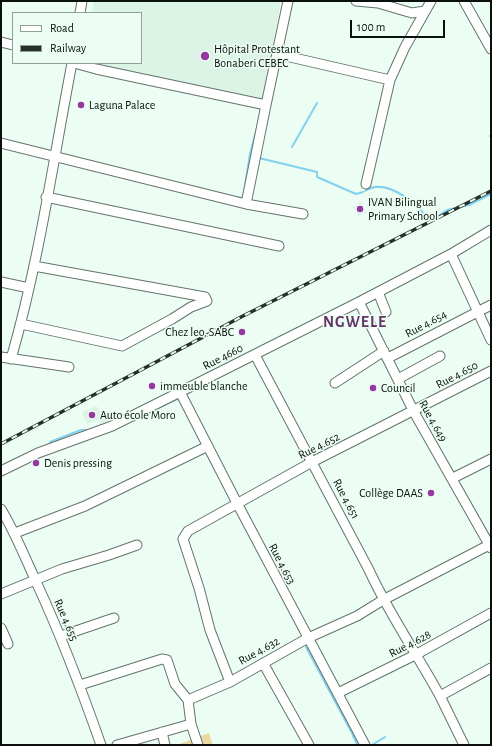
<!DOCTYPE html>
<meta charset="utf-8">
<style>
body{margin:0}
#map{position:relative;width:492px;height:746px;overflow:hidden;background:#ecfef3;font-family:"Alegreya Sans",sans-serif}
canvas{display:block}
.frame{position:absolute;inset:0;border:2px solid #0a100d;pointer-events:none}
.legend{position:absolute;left:12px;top:12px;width:130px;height:52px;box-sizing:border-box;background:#ecfef3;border:1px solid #929f97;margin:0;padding:5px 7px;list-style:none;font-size:12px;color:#0a100d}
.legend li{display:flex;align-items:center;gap:8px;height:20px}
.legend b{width:20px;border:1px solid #929f97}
.scale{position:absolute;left:350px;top:20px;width:95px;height:18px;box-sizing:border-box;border:2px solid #0a100d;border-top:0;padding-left:5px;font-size:12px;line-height:14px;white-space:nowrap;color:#0a100d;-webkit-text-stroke:3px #ecfef3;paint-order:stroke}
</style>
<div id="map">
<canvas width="492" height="746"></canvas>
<div class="frame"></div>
<ul class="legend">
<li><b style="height:5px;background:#fff"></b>Road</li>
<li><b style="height:5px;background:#272f2b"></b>Railway</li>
</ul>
<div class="scale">100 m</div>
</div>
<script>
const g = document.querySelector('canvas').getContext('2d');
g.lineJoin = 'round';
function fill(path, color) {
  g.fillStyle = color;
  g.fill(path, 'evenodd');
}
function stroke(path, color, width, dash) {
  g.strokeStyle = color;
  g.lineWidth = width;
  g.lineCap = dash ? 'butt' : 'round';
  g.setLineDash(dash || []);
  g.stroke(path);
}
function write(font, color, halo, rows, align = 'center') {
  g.font = font + ' "Alegreya Sans",sans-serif';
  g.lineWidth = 3;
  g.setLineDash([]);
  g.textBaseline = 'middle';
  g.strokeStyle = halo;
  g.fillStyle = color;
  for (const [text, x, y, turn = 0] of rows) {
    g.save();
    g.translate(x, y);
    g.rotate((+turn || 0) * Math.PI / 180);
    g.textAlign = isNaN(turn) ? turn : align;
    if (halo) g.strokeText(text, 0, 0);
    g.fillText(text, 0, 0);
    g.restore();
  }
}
fill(new Path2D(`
 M94,1H281L262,99L79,63H141V13H92Z
 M361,202L367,212L358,216L353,207Z
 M94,407H98L101,415L105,414L107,421L100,424L98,419L87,424L82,412Z`), '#dbf4e5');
fill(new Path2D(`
 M209,733L213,745H177Z`), '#eadaa0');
stroke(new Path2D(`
 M490,136H491
 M292,147L317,103
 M259,158L313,171L317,172V177L356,194L363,192
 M365,191C384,178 411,199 424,214
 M235,197L243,198L250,154L258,124
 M429,222L447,210L469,205L491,194
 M156,409L177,399L180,400
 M50,442L81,430H90
 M306,647L353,735
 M353,736L357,744
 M372,745L385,737`), '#83d1f0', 2);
const minor = new Path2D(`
 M356,1L378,3L412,13L425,11
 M464,1L491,49
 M80,13L82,1
 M1,42L13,45
 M277,54L390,80
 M74,63L96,69L266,105L288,1
 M1,143L246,204L266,105
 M366,184L390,80L405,47L431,1
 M46,197L279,246
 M246,204L303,214
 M451,254L491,340
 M1,282L29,288
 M378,292L386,312
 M359,302L414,412L491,548
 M21,324L122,346L172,319L191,307L207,301L205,297L34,266
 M255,355L369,570C389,614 417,654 440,696
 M1,357L69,367
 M388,358L491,305
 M11,359C39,262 53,162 72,63
 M491,371L312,462L188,531L183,539L199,588L210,630L230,682L308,638L357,616L383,600L491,544
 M398,379L440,356
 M335,383L384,351
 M180,392L238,505L365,745
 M1,471L38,453L112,426L180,392L359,302L451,254L491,230
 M453,478L491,459
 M1,509C16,534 26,560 38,586C62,638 82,691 101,745
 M15,533L85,506L208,446
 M1,594L62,569L109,555L137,545
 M1,628L8,644
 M61,636L114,618
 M263,663L309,745
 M80,685L162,659L167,660L175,684L188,700L230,682
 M338,693L417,654L491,613
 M188,700L191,724L198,745
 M162,732L165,745
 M117,745L191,724
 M464,745L440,696L491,668`);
stroke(minor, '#64736b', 11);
stroke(minor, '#fff', 9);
const rail = new Path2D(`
 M1,444L241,317L491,191`);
stroke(rail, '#272f2b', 3.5);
stroke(rail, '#ecfef3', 2, [6]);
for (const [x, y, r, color] of [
 [205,56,5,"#9738a1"],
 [81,105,4,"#9738a1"],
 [360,209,4,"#9738a1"],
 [242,332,4,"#9738a1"],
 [152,386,4,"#9738a1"],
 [373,388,4,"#9738a1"],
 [92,415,4,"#9738a1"],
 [36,463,4,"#9738a1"],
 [431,493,4,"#9738a1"]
]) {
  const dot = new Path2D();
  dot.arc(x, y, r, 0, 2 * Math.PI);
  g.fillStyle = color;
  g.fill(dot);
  stroke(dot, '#ecfef3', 1.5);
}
write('12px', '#0a100d', '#ecfef3', [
 ["Hôpital Protestant",214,49],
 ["Bonaberi CEBEC",214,63],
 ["Laguna Palace",89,105],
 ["IVAN Bilingual",368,202],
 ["Primary School",368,216],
 ["Chez leo, SABC",234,332,"right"],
 ["immeuble blanche",160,386],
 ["Council",381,388],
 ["Auto école Moro",100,415],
 ["Denis pressing",44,463],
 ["Collège DAAS",423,493,"right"]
], 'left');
write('12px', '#0a100d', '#ecfef3', [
 ["Rue 4.654",426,324,-28],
 ["Rue 4660",223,357,-27],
 ["Rue 4.650",457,375,-28],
 ["Rue 4.649",433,421,61],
 ["Rue 4.652",319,446,-27],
 ["Rue 4.651",346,499,62],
 ["Rue 4.653",282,564,62],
 ["Rue 4.655",66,620,67],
 ["Rue 4.628",410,644,-27],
 ["Rue 4.632",259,651,-29]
]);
g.letterSpacing = '1px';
write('bold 16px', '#643569', '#ecfef3', [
 ["NGWELE",355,322]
]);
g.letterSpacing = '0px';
</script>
